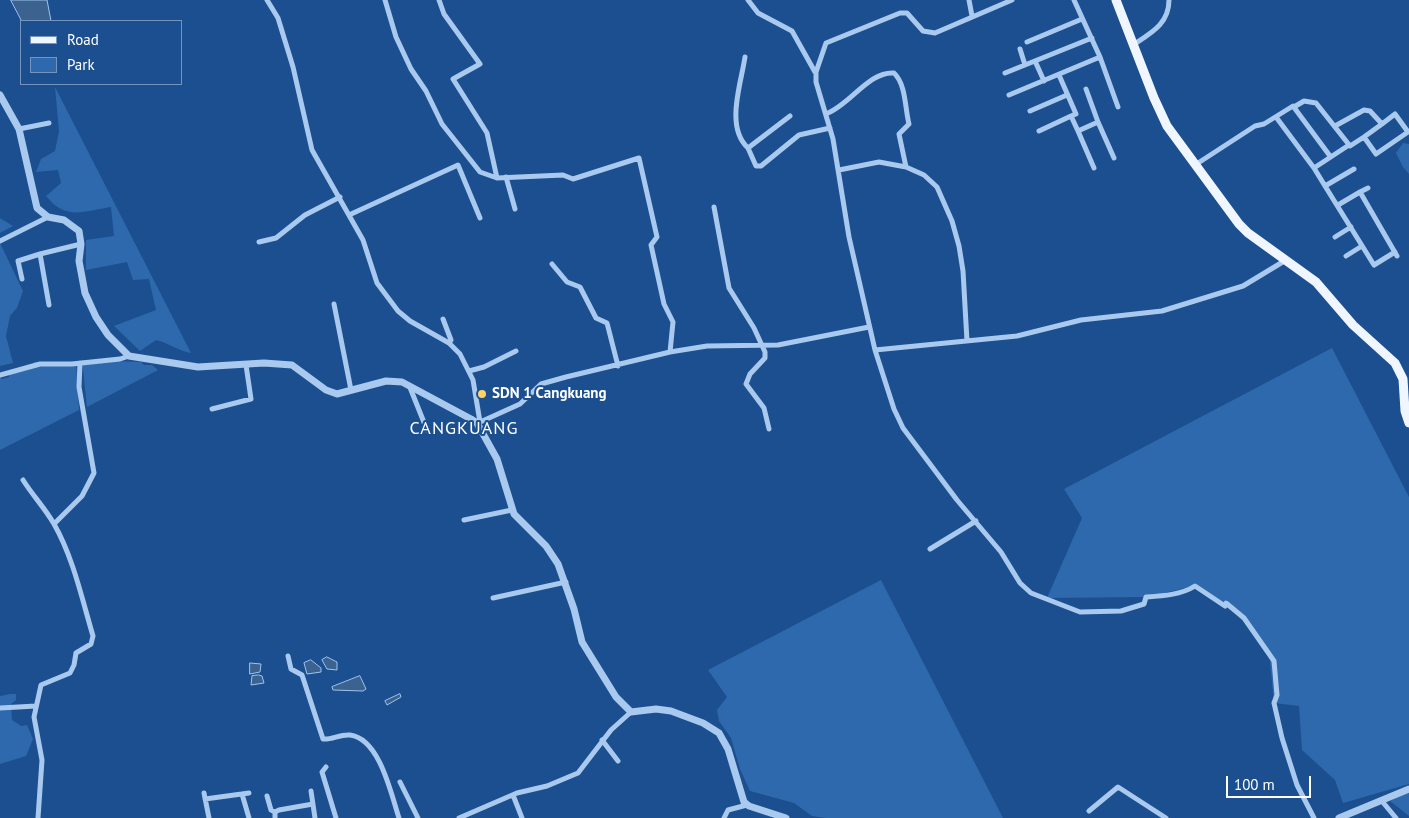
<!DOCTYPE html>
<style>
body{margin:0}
#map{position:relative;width:1409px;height:818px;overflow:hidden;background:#1b4f8f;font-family:"PT Sans",sans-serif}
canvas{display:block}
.legend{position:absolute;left:20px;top:20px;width:162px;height:65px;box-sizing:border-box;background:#1b4f8f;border:1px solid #7695bc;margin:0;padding:6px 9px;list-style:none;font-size:15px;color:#fff}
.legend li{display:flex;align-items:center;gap:10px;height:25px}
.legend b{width:25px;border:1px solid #7695bc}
.scale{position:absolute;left:1226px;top:776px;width:85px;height:22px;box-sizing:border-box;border:2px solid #fff;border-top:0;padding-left:6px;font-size:15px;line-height:18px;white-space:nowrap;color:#fff;-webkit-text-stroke:4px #1b4f8f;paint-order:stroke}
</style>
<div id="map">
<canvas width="1409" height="818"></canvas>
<ul class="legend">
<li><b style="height:6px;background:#f0f6ff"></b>Road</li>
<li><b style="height:14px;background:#2e69ad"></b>Park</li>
</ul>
<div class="scale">100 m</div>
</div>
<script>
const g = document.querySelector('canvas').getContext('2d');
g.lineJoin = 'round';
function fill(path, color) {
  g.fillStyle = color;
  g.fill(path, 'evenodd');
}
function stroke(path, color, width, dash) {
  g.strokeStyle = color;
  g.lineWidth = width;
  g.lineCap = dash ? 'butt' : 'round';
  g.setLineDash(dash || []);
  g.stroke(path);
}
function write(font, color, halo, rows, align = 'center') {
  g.font = font + ' "PT Sans",sans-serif';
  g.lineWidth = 4;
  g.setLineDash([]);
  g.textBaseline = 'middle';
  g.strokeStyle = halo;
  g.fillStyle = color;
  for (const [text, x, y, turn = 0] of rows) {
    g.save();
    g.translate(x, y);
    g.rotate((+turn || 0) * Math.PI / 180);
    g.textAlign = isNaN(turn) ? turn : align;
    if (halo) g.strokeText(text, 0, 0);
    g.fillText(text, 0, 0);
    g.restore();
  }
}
fill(new Path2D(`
 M55,87L191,353C178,351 169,343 156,340L140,351L114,326L156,310L149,279L133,280L127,262L86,270V240L114,236L111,207C84,211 66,221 46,196L61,183L58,170L36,172L41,159L55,151L59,131Z
 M1403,143L1409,144V174L1403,167L1396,153Z
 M0,218L13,226L0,233Z
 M0,243L23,291L17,308L10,316L6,336L13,363L0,366Z
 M1332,348L1409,497V784L1343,803L1335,780L1302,750L1299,706L1274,703L1269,652L1244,618L1226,603L1195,586L1146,597L1047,598L1082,518L1064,489Z
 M82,360L141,362L144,365H152L158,370L87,407Z
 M34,362H76L79,410L0,450V376L2,379L9,377V370C20,369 30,375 34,362Z
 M881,580L1003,818H825L812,816L794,803L750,791L740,769L731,738L719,721L717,710L727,697L708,670Z
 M10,694H16V700L11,704L12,720L21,726L27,725L33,739L26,756L0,764V696Z
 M1409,791V816L1390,801Z`), '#2e69ad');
const water = new Path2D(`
 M11,0H47L51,21H22Z
 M327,657L337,662V670L327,669L322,660Z
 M311,660L321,668V672L307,674L304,663Z
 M250,663L261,664L260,672L250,674Z
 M259,675L262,676L264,683L251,685L252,676Z
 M360,676L366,689L363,691L333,690L332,687Z
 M400,694L401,697L387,705L385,701Z`);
fill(water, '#3c6290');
stroke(water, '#9cc4f0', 1);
stroke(new Path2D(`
 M267,0L278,18L293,67L312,150L363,240L377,283L398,311L410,321L449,343L460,354L473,380L480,422
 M385,0L396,37L411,69L426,91L442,124L480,172L497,178L563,175L573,179L639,158L657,237L651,245L664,304L673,322L670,352
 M439,0L444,14L480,64L453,79L487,133L497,178
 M748,0L758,13L792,31L815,72
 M969,0L972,16
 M1012,0L935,33L923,31L907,13H900L826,43L816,72V82L833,139L849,237L875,350L894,409L903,428L957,500L1001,552L1020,583L1031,593L1080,612L1121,611L1144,604L1146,597C1162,596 1181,595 1195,586L1225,606L1226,603L1244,618L1274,661L1277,695L1274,703L1282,738L1297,785L1314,818
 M1074,0L1100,57L1118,107
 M1027,42L1082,19
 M1133,45C1151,33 1169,24 1169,0
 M1020,49L1025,65
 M745,57C741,84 725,127 748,148
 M1035,61L1044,81
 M1005,73L1092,38
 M1059,75L1076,114L1071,116L1078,131
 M1086,89L1098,122
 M1009,95L1100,57
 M1294,107L1304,101L1316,103L1350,146L1364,137
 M1030,111L1067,95
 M826,114C850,105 869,71 894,73C906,84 905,109 909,124L899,134L906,167
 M790,116L748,148L756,166H761L799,135L830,128
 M1276,117L1314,168L1349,145
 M1335,126L1364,110L1370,111L1382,124L1395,114L1408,132L1376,154L1364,137L1382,124
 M19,129L49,123
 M1039,131L1071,116
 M1195,165L1255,126L1264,124L1293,106L1330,156
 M1094,168L1078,131L1098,122L1114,158
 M1314,168L1325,186L1354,169
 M839,170L879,162L906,167L924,175L937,187L952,221L959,246L963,271L967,341
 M506,177L515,209
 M1325,186L1374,265L1395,252
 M1360,192L1368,188
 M1338,205L1360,192L1397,256
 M714,207L729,288L754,328L765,352V358L750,374L746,384L764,408L769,429
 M349,215L458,165L480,218
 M1335,237L1351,227
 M0,241L48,217
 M259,242L276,238L305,215L340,197
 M1346,256L1362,246
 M552,264L567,282L580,287L596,318L607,323L618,366
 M22,279L18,261L40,254
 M334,304L351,390
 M49,305L40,254L81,244
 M443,319L451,340L449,343
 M875,350L1017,336L1081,320L1162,311L1243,286L1286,260
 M469,371L484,367L516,351
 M0,375L40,364H72L120,359L129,356
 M409,385L427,430
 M212,409L251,399L246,365
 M478,423L520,404L541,384L566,377L670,352L707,346L778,345L869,327
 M23,480C33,496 45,508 54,524C73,557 82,599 93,636L91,644L76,653L74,665L70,673L41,685L34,717L42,760L38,818
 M464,520L512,510
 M54,524L82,496L94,473L79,387L80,363
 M930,549L976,521
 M493,598L566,582
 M288,656L291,669L302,675L323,739C332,740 340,734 350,735C380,739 391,794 399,818
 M0,708L36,706
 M602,740L618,761
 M326,767L322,772L336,818
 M400,782L418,818
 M311,791L315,818
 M204,793L209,818
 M242,794L249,818
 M513,795L522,818
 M267,796L271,810L275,812
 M205,799L249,793
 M1381,800L1396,818
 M1089,811L1118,787L1166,818
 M275,818V812L279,810L313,804
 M459,818L517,793L547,786L578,773L611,730L631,712
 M724,818L728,810L747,805`), '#a9c9ee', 5);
stroke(new Path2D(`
 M0,95L19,129L37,208L48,217L64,220L79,231L81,244L79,261L85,293L96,317L108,335L129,356L198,367L264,363L292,365L326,390L337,394L386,381L402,382L471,419L477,423L497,459L514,514L546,546L558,564L574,609L582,642L616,697L631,712L656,709L671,711L703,723L719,733L728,749L744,802L749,806L786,818
 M1339,818L1409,789`), '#a9c9ee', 7);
stroke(new Path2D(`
 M1116,0L1154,98L1167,126L1239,224L1248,233L1316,282L1353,325L1395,363L1403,379L1405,411L1409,423`), '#f0f6ff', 9);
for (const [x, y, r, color] of [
 [482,394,5,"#ffd166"]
]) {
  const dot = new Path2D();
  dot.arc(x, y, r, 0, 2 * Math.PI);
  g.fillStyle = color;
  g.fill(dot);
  stroke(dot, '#1b4f8f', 2);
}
write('bold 15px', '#fff', '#1b4f8f', [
 ["SDN 1 Cangkuang",492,394]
], 'left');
g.letterSpacing = '1px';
write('18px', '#fff', '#1b4f8f', [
 ["CANGKUANG",464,429]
]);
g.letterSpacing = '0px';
</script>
